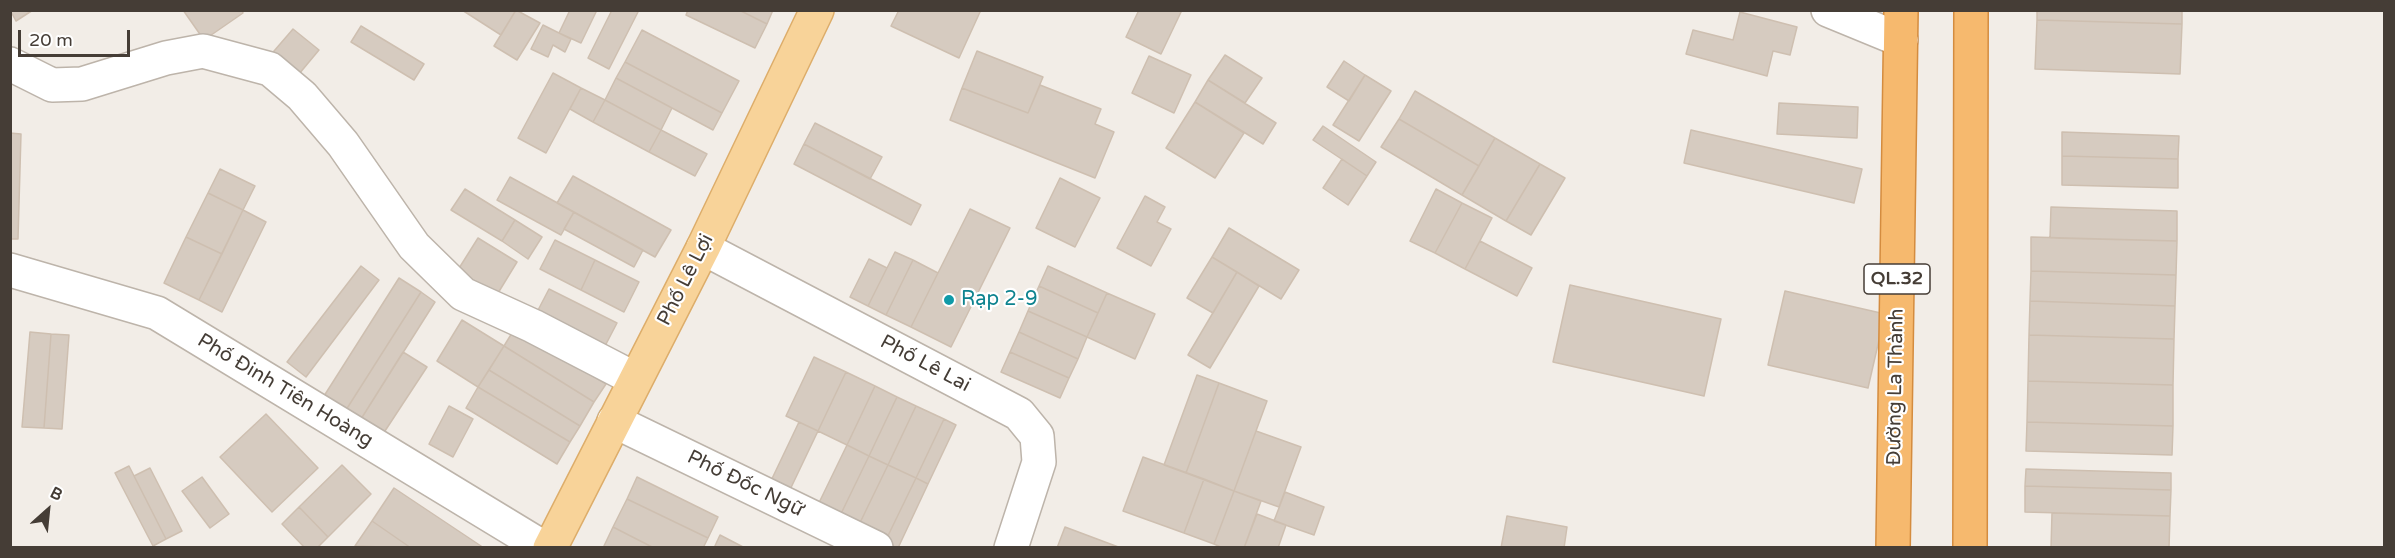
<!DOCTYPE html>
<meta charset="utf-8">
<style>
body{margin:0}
#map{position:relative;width:2395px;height:558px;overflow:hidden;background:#f2ede7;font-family:"Varela Round",sans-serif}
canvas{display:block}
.frame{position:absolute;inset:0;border:12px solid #453d36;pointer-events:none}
.north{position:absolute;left:18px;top:480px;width:60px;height:60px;-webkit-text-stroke:4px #fff;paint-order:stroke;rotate:27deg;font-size:16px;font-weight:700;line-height:24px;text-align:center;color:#453d36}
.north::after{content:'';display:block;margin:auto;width:21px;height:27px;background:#453d36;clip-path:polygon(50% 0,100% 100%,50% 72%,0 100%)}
.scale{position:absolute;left:18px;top:30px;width:112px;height:27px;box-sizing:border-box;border:3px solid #453d36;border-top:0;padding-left:8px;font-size:18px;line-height:21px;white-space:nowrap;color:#453d36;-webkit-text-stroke:4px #fff;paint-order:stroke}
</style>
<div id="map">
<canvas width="2395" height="558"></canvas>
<div class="frame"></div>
<div class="north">B</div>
<div class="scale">20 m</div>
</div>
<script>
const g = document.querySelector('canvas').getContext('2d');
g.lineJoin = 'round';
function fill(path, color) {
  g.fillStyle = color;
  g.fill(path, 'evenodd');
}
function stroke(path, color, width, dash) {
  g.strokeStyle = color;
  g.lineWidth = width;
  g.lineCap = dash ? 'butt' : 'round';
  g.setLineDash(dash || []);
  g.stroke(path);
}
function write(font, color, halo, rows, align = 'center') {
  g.font = font + ' "Varela Round",sans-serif';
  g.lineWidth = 4.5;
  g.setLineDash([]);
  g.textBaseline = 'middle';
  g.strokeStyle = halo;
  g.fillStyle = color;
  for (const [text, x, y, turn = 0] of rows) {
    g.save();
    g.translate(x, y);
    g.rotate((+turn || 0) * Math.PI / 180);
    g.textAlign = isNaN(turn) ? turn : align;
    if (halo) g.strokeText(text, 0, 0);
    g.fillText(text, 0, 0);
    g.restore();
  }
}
const building = new Path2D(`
 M10,10H33L16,21Z
 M183,10H242L243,13L204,40Z
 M462,10H516L501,35Z
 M516,10L540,23L517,60L494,46Z
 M570,10H597L581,43L559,33Z
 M612,10H639L609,69L588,58Z
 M688,10H739L767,24L755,48L686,15Z
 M739,10H773L767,24Z
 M899,10H978L980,12L959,58L891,26Z
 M1139,10H1182L1161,54L1126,37Z
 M2037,10H2182V24L2037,20Z
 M1740,12L1797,27L1790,55L1773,51L1767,76L1686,54L1693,30L1733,40Z
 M2037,20L2182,24L2180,74L2035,69Z
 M543,25L571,39L565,52L553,45L548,57L531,49Z
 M361,26L424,64L414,80L351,42Z
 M293,29L319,50L294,80L268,58Z
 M642,30L739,81L722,113L625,62Z
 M977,51L1043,77L1028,113L962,88Z
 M1225,55L1262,78L1245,103L1208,80Z
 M1149,56L1191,75L1174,113L1132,93Z
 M1344,61L1365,75L1349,101L1327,87Z
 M625,62L722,113L713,130L616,78Z
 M553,73L581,88L546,153L518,138Z
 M1365,75L1391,91L1359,141L1333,125Z
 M616,78L672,108L661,130L605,100Z
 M1208,80L1276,123L1263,144L1195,102Z
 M1040,85L1101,109L1095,124L1114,132L1095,178L950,120L962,88L1028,113Z
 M581,88L605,100L593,122L570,109Z
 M1415,91L1495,138L1479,166L1399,119Z
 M605,100L661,130L649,152L593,122Z
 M1195,102L1244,133L1215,178L1166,148Z
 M1779,103L1858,107L1857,138L1777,134Z
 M1399,119L1479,166L1462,195L1381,147Z
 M815,123L882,157L870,179L804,144Z
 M1323,126L1376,162L1367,176L1313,140Z
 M661,130L707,154L695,176L649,152Z
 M1691,130L1862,169L1854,203L1684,163Z
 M2062,132L2179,136L2178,159L2062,156Z
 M10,133L21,134L18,239H10Z
 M1495,138L1540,164L1506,221L1462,195Z
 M804,144L921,205L911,225L794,164Z
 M2062,156L2178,159V188L2062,185Z
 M1342,159L1367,176L1348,205L1323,188Z
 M1540,164L1565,178L1531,235L1506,221Z
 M220,169L255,186L243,210L208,193Z
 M573,176L671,230L655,257L557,203Z
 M510,177L574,212L561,235L497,200Z
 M1060,178L1100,198L1075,247L1036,228Z
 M465,189L515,220L502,241L451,210Z
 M1436,189L1462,203L1435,253L1410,241Z
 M208,193L243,210L222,254L186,237Z
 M1145,196L1165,207L1157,222L1171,229L1151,266L1117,248Z
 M1462,203L1492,218L1465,269L1435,253Z
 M2051,207L2177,211V241L2050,238Z
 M970,209L1010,228L951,347L911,327Z
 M243,210L266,222L222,312L199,300Z
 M574,212L643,250L634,267L564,229Z
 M515,220L542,237L528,259L502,241Z
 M1229,228L1299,270L1281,299L1212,257Z
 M186,237L222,254L199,300L164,283Z
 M2031,237L2177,241L2176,275L2031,271Z
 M478,238L517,262L495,298L456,273Z
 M555,240L595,260L581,290L540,269Z
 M1480,241L1532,268L1517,296L1465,269Z
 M895,252L913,260L886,315L868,306Z
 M1212,257L1237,272L1213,313L1187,298Z
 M869,259L887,268L868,306L850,297Z
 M595,260L639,282L624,312L581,290Z
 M913,260L938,273L911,327L886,315Z
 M361,266L379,280L306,377L287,362Z
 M1048,266L1107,293L1098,313L1039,286Z
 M2031,271L2176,275L2175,306L2030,301Z
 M1237,272L1259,286L1210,368L1188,355Z
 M399,278L421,292L346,410L324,396Z
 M1570,285L1721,319L1704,396L1553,362Z
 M1039,286L1098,313L1087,337L1028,311Z
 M549,289L617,323L604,348L536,314Z
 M1785,291L1885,314L1868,388L1768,365Z
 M421,292L435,302L361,419L346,410Z
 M1107,293L1155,314L1135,359L1087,337Z
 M2030,301L2175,306L2174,339L2029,335Z
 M1028,311L1087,337L1078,359L1019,332Z
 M462,320L504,346L478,387L437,361Z
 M515,328L606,384L594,402L504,346Z
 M30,332L51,334L44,428L22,427Z
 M1019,332L1078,359L1069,378L1010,352Z
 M51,334L69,335L62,429L44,428Z
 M2029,335L2174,339L2173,385L2028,381Z
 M504,346L594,402L580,426L489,370Z
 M403,352L427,367L383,434L361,419Z
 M1010,352L1069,378L1060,398L1001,372Z
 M814,357L846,372L818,431L786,416Z
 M489,370L580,426L570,442L478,387Z
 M846,372L875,386L847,445L818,431Z
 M1197,375L1219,383L1186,473L1164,465Z
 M2028,381L2173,385V426L2027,422Z
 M1219,383L1267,401L1234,491L1186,473Z
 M875,386L897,397L869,456L847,445Z
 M478,387L570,442L557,464L466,408Z
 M897,397L916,406L888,465L869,456Z
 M449,406L473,419L453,457L429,444Z
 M916,406L944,419L916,478L888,465Z
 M266,414L318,468L272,512L220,457Z
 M944,419L956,425L928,484L916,478Z
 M799,422L818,431L787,496L768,487Z
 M2027,422L2173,426L2172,455L2026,451Z
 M1256,431L1301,447L1279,507L1234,491Z
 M847,445L869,456L836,524L814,513Z
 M869,456L888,465L855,533L836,524Z
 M1143,457L1204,479L1184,533L1123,511Z
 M342,465L371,494L328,537L299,507Z
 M888,465L916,478L883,546L855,533Z
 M129,466L166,539L153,546L115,473Z
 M150,468L182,531L166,539L134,476Z
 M2026,469L2171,473V490L2025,486Z
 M202,477L229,514L210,528L182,491Z
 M637,477L718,517L708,538L627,499Z
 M916,478L928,484L898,548H886L883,546Z
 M1204,479L1234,491L1214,544L1184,533Z
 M2025,486L2171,490L2170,516L2025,512Z
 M394,488L484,548H411L372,521Z
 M1234,491L1261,501L1244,548H1223L1214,544Z
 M1285,492L1324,507L1314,535L1274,521Z
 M627,499L708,538L703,548H654L613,527Z
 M299,507L328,537L317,548H305L282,524Z
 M2052,513L2170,516L2169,548H2051Z
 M1257,514L1286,525L1278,548H1244Z
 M1507,516L1567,527L1564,548H1501Z
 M372,521L411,548L355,546Z
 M613,527L654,548H603Z
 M1065,527L1121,548H1057Z
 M720,535L745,548H714Z`);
fill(building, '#d6cbc0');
stroke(building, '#cebfb0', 1.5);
const minor = new Path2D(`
 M1828,10L1901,40
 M10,64L52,85L82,84L166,58L203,51L270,69L302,96L343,144L414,246L463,294L533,326L635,379
 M703,248L1019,414L1037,436L1039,462L1011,548
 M10,270L157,313L544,548
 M614,421L876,548`);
const major = new Path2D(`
 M550,548L703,248L817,10`);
const highway = new Path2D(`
 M1893,548L1901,10
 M1970,548L1971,10`);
stroke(minor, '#bdb4aa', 36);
stroke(major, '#ddad6a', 36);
stroke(highway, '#d48c3f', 36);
stroke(minor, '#fff', 33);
stroke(major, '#f8d399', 33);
stroke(highway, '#f6b96e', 33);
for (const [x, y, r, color] of [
 [949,300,6,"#0f9aa8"]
]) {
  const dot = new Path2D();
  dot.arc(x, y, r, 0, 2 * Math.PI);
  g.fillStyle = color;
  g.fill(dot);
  stroke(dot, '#fff', 2);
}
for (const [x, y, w] of [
 [1897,279,66]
]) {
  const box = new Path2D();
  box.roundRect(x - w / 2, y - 15, w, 30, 4.5);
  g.fillStyle = '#fff';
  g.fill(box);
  stroke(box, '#453d36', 1.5);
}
write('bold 18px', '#453d36', null, [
 ["QL.32",1897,279]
]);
write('20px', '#453d36', '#fff', [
 ["Phố Lê Lợi",686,280,-63],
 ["Phố Lê Lai",925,364,28],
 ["Đường La Thành",1896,387,-89],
 ["Phố Đinh Tiên Hoàng",285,391,31],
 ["Phố Đốc Ngữ",745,484,26]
]);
write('20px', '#0d838f', '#fff', [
 ["Rạp 2-9",961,300]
], 'left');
</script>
